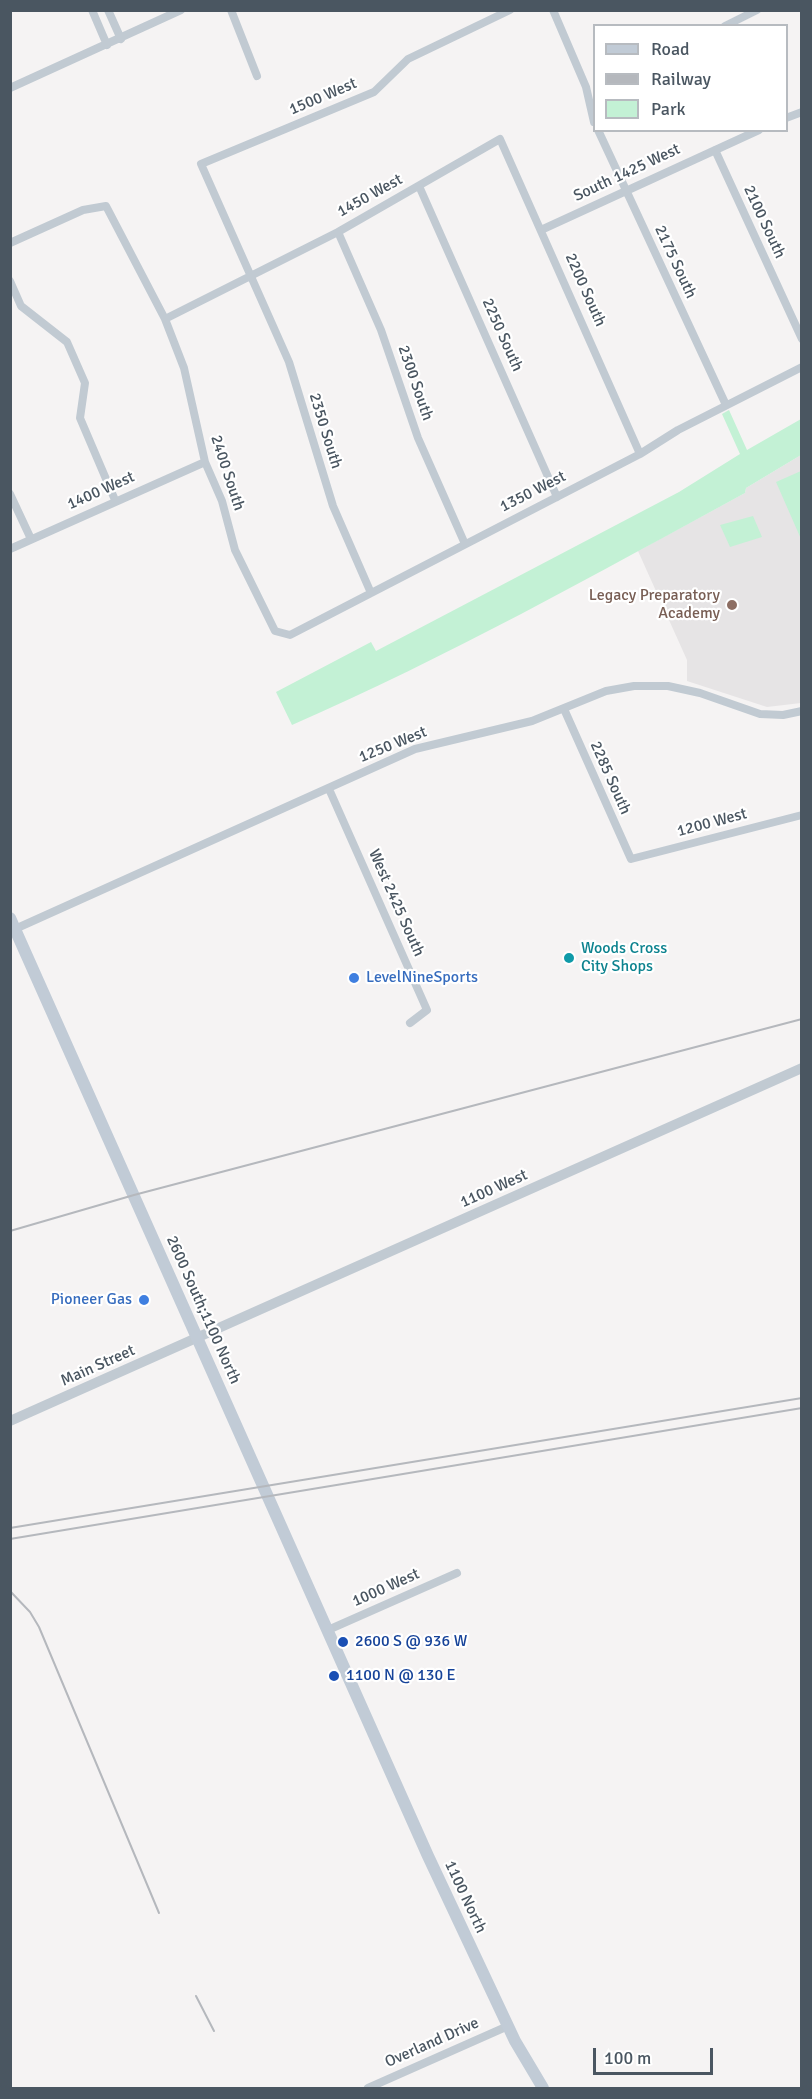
<!DOCTYPE html>
<style>
body{margin:0}
#map{position:relative;width:812px;height:2099px;overflow:hidden;background:#f5f3f3;font-family:Signika,sans-serif}
canvas{display:block}
.frame{position:absolute;inset:0;border:12px solid #4a5661;pointer-events:none}
.legend{position:absolute;left:593px;top:24px;width:195px;height:108px;box-sizing:border-box;background:#fff;border:2px solid #b7bbc0;margin:0;padding:8px 10px;list-style:none;font-size:18px;color:#4a5661}
.legend li{display:flex;align-items:center;gap:12px;height:30px}
.legend b{width:30px;border:2px solid #b7bbc0}
.scale{position:absolute;left:593px;top:2048px;width:120px;height:27px;box-sizing:border-box;border:3px solid #4a5661;border-top:0;padding-left:8px;font-size:18px;line-height:21px;white-space:nowrap;color:#4a5661;-webkit-text-stroke:4px #fff;paint-order:stroke}
</style>
<div id="map">
<canvas width="812" height="2099"></canvas>
<div class="frame"></div>
<ul class="legend">
<li><b style="height:8px;background:#c1cbd6"></b>Road</li>
<li><b style="height:8px;background:#b5b8bd"></b>Railway</li>
<li><b style="height:16px;background:#c3f1d5"></b>Park</li>
</ul>
<div class="scale">100 m</div>
</div>
<script>
const g = document.querySelector('canvas').getContext('2d');
g.lineJoin = 'round';
function fill(path, color) {
  g.fillStyle = color;
  g.fill(path, 'evenodd');
}
function stroke(path, color, width, dash) {
  g.strokeStyle = color;
  g.lineWidth = width;
  g.lineCap = dash ? 'butt' : 'round';
  g.setLineDash(dash || []);
  g.stroke(path);
}
function write(font, color, halo, rows, align = 'center') {
  g.font = font + ' Signika,sans-serif';
  g.lineWidth = 4.5;
  g.setLineDash([]);
  g.textBaseline = 'middle';
  g.strokeStyle = halo;
  g.fillStyle = color;
  for (const [text, x, y, turn = 0] of rows) {
    g.save();
    g.translate(x, y);
    g.rotate((+turn || 0) * Math.PI / 180);
    g.textAlign = isNaN(turn) ? turn : align;
    if (halo) g.strokeText(text, 0, 0);
    g.fillText(text, 0, 0);
    g.restore();
  }
}
fill(new Path2D(`
 M801,455V703L767,707L687,681V660L638,551L745,493L746,488Z`), '#e6e4e5');
fill(new Path2D(`
 M729,410L747,450L801,419V455L746,488L745,493C596,574 448,657 292,725L276,692L371,642L376,651L679,492L740,454L722,414Z
 M801,471V539L776,482Z
 M753,516L762,537L730,547L720,525Z`), '#c3f1d5');
stroke(new Path2D(`
 M92,10L107,45
 M108,10L121,39
 M231,10L257,76
 M553,10L586,87L594,122
 M725,26L757,10
 M10,88L181,10
 M786,118L802,112
 M598,130L726,405
 M715,150L802,339
 M419,186L557,497
 M541,230L759,130
 M338,232L381,330L418,438L465,544
 M10,243L83,210L106,206L165,319L184,368L205,462L222,501L235,550L275,631L290,635L640,454L678,430L802,367
 M10,281L21,306L67,342L85,383L80,418L115,500
 M165,319L338,232L500,139L640,454
 M10,494L31,539
 M10,549L205,462
 M371,593L333,506L289,362L201,164L374,92L408,59L510,10
 M564,709L631,859L802,815
 M329,789L427,1010L410,1023
 M15,929L415,749L532,721L606,691L634,686H668L700,693L760,714L783,715L802,711
 M328,1630L457,1573
 M368,2088L508,2026`), '#c1cad2', 8);
stroke(new Path2D(`
 M10,1421L802,1068`), '#c1cad2', 10);
stroke(new Path2D(`
 M10,918L428,1856L515,2041L543,2088`), '#c1cbd6', 12);
stroke(new Path2D(`
 M10,1231L134,1195L802,1019
 M10,1528L802,1398
 M10,1539L802,1408
 M10,1591L30,1612L39,1627L159,1913
 M196,1996L214,2031`), '#b5b8bd', 2);
for (const [x, y, r, color] of [
 [732,605,6,"#8d6e63"],
 [569,958,6,"#0f9aa8"],
 [354,978,6,"#3f7fe0"],
 [144,1300,6,"#3f7fe0"],
 [343,1642,6,"#1a4fb4"],
 [334,1676,6,"#1a4fb4"]
]) {
  const dot = new Path2D();
  dot.arc(x, y, r, 0, 2 * Math.PI);
  g.fillStyle = color;
  g.fill(dot);
  stroke(dot, '#fff', 2);
}
write('16px', '#4a5661', '#fff', [
 ["1500 West",323,97,-23],
 ["South 1425 West",627,173,-25],
 ["1450 West",370,196,-29],
 ["2100 South",764,222,65],
 ["2175 South",675,262,65],
 ["2200 South",585,290,66],
 ["2250 South",502,335,66],
 ["2300 South",415,383,71],
 ["2350 South",325,431,73],
 ["2400 South",227,473,72],
 ["1400 West",101,491,-24],
 ["1350 West",533,492,-27],
 ["1250 West",393,745,-22],
 ["2285 South",610,778,66],
 ["1200 West",712,823,-15],
 ["West 2425 South",396,903,66],
 ["1100 West",494,1189,-24],
 ["2600 South;1100 North",203,1310,66],
 ["Main Street",98,1366,-24],
 ["1000 West",386,1588,-24],
 ["1100 North",465,1897,65],
 ["Overland Drive",432,2043,-24]
]);
write('16px', '#785e54', '#fff', [
 ["Legacy Preparatory",720,596],
 ["Academy",720,614]
], 'right');
write('16px', '#0d838f', '#fff', [
 ["Woods Cross",581,949],
 ["City Shops",581,967]
], 'left');
write('16px', '#366cbe', '#fff', [
 ["LevelNineSports",366,978],
 ["Pioneer Gas",132,1300,"right"]
], 'left');
write('16px', '#164399', '#fff', [
 ["2600 S @ 936 W",355,1642],
 ["1100 N @ 130 E",346,1676]
], 'left');
</script>
